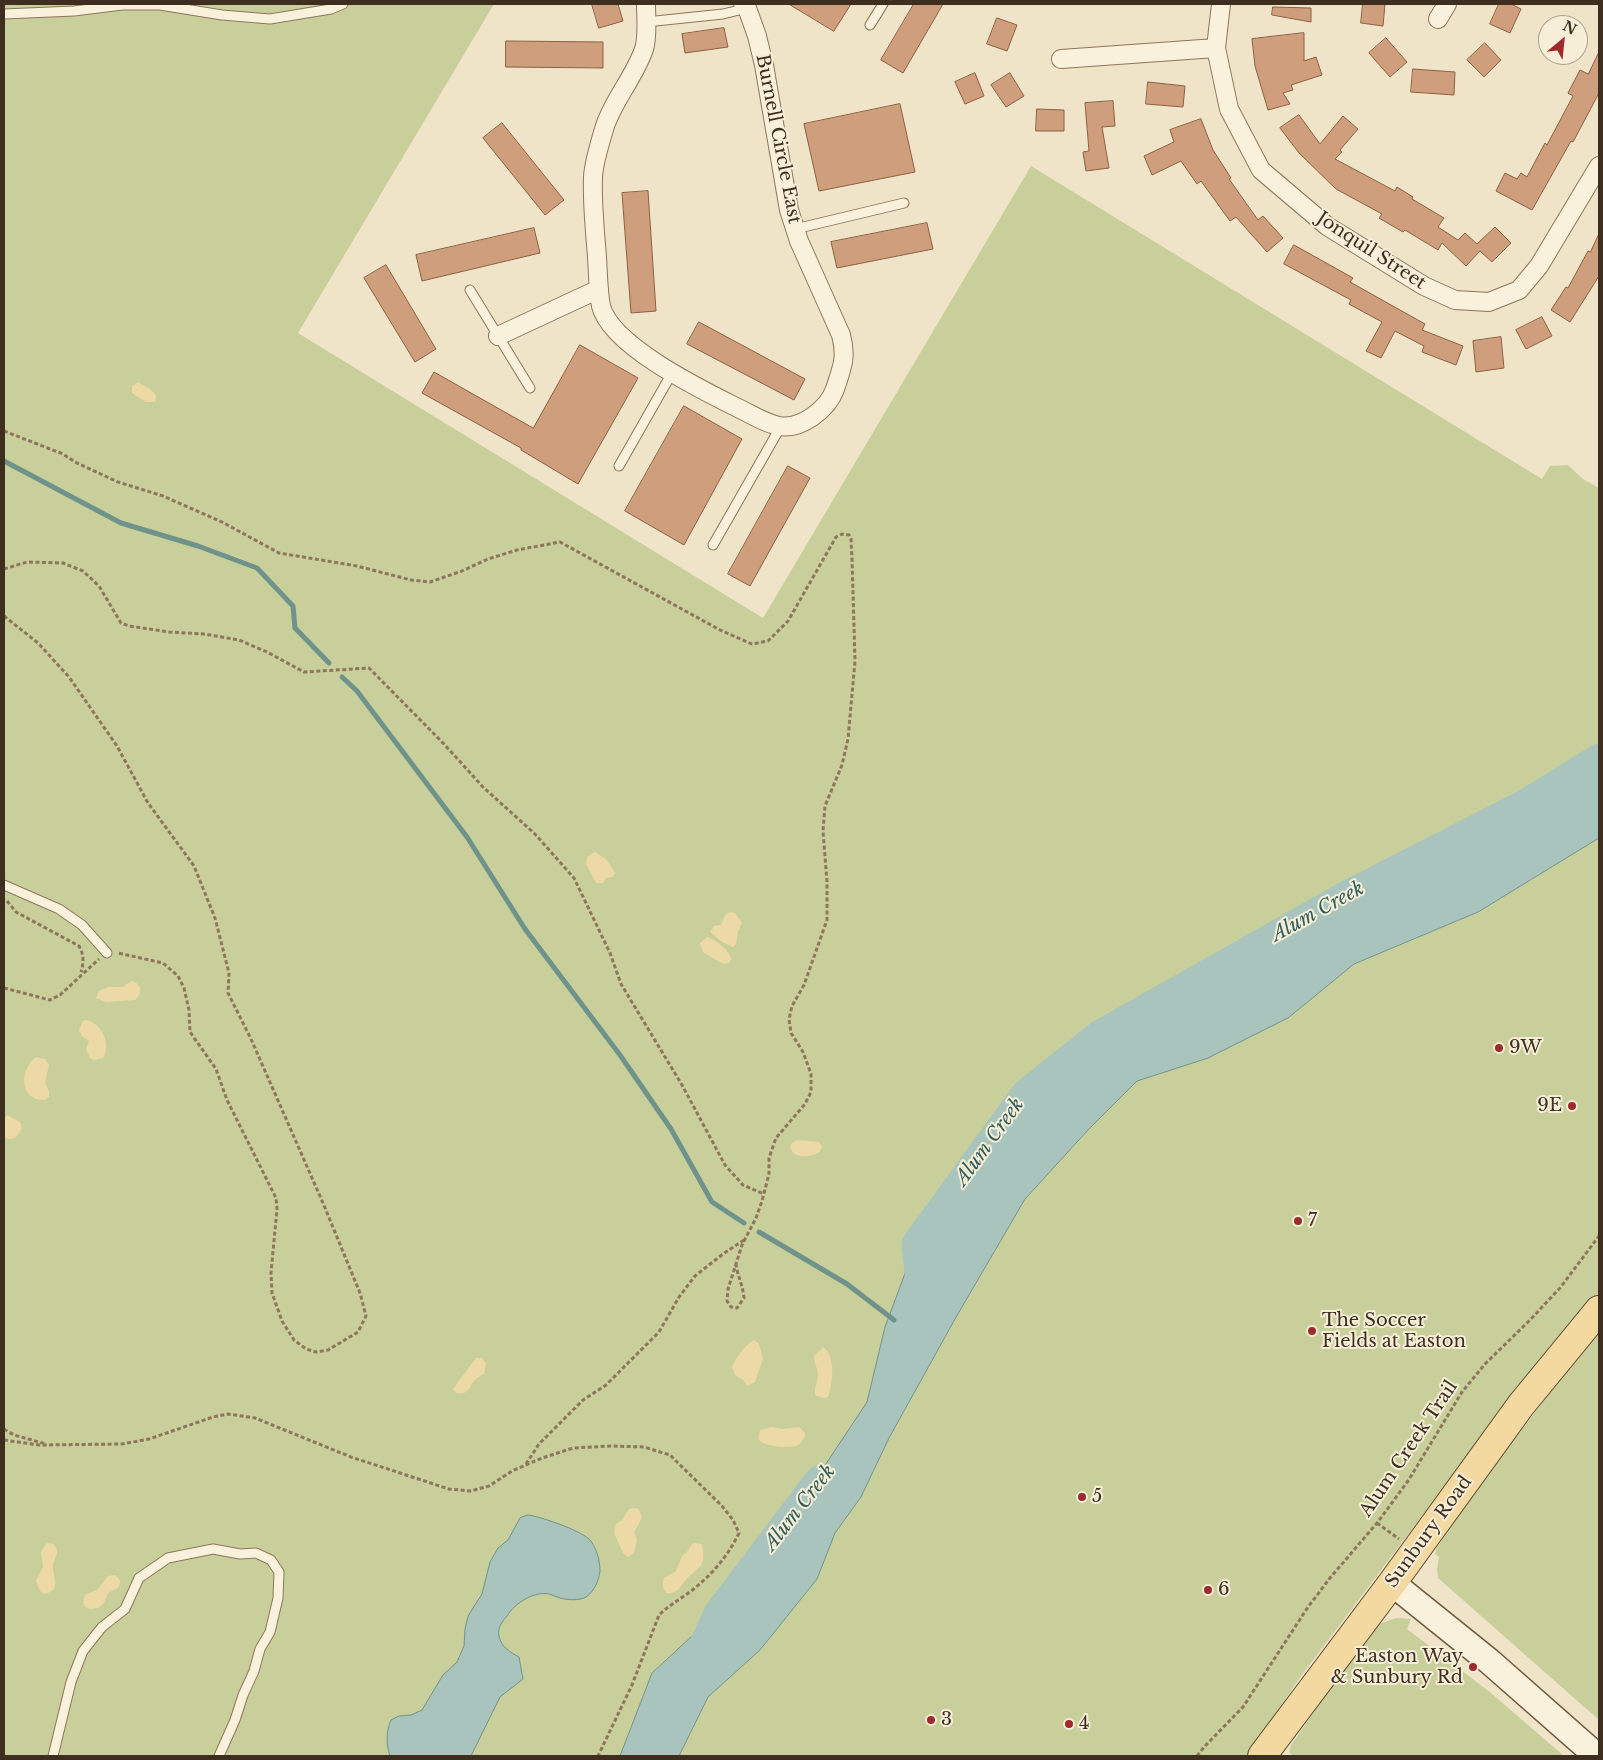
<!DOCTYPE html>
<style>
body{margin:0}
#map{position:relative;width:1603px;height:1760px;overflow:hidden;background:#f0e4c8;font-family:"Libre Baskerville",serif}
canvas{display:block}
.frame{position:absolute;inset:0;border:5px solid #3d2e20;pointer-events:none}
.north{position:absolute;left:1538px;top:15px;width:50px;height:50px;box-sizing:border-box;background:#f7eed8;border:1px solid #ada18e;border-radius:50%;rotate:28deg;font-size:14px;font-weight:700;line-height:20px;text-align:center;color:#3d2e20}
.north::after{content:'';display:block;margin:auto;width:18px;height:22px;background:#9e2a2b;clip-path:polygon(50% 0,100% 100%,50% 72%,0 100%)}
</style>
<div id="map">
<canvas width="1603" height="1760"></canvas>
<div class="frame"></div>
<div class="north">N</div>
</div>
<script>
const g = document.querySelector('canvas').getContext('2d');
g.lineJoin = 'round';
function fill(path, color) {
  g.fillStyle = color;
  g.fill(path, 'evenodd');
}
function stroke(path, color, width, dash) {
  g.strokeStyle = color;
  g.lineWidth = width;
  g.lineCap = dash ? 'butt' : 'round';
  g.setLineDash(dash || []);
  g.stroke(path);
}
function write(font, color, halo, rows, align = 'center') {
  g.font = font + ' "Libre Baskerville",serif';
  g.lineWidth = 4;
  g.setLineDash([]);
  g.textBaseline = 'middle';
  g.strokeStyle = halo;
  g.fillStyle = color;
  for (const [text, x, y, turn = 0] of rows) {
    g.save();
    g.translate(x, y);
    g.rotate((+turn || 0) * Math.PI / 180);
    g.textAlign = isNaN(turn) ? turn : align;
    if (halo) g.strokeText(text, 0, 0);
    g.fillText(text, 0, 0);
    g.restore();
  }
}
fill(new Path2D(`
 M4,4H494L298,333L763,618L1031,166L1542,479L1550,466L1568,465L1583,479L1599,488V758L1523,805L1349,893L1316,927L1181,1003L1099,1035L916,1244L885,1327L867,1402L796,1509L719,1611L652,1673L620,1756H4Z
 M1599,838V1293L1533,1369L1301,1676L1247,1756H679L708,1697L760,1650L817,1579L835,1533L861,1497L889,1438L955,1319L1025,1199L1088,1130L1137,1081L1208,1058L1288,1018L1354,964L1478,912Z
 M1599,1333V1720L1438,1578L1437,1570L1439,1557L1435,1554L1437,1548L1473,1493L1550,1393Z
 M1396,1618L1411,1619L1407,1629L1491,1693L1564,1756H1293L1289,1752L1291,1745L1371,1631L1379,1624Z`), '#c9cf9b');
fill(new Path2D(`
 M138,382L150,389L156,395L155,402H146L132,393V386Z
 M595,852L607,860L615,873L613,877L606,878L603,883H596L586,864L587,857Z
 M730,912L735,913L742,923L738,932L736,944L733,947L722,942L710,932L714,926L721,925L725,915Z
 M707,937C716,940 730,950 731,960L729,963L723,964L703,952L700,943Z
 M132,981C142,984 143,994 135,1000L106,1002L96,998L99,991L109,987H123Z
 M86,1020C101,1022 112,1045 103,1058L94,1060L90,1058L86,1049L89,1041L82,1036L79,1030L83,1021Z
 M36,1057L45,1059L49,1065L45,1083L49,1091V1097L45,1100C19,1101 19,1069 36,1057Z
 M7,1115L20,1122L22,1128C19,1136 12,1142 4,1137V1119Z
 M797,1140L819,1142L822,1146L820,1152C810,1157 794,1160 790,1147L792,1143Z
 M754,1340L759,1344L763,1359L755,1382L747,1386L743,1380L735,1375L732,1367C735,1359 746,1344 754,1340Z
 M823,1347C836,1356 833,1384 828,1397L824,1398L816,1396C813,1389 817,1384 818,1376C818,1369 814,1363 814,1356Z
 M476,1358H482L486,1363L484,1374C481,1376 478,1377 476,1379C468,1386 471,1395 456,1393L453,1389Z
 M771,1427L783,1429L799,1427L805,1433V1436L800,1444L796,1446C786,1448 765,1447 758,1439L760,1430Z
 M634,1508L638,1509L642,1516L639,1524L634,1532L637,1540L634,1553L628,1557L623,1553L614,1533L616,1524L622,1520L629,1509Z
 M47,1543L53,1544C62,1553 53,1557 53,1567C53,1579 62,1590 44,1594L40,1591L36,1581L43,1567L41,1552Z
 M695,1543L702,1544C703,1549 704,1555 703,1560C701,1570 690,1573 685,1581C681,1585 680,1590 674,1592C664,1598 661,1586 664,1578L676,1571L682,1556L687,1552L692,1544Z
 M115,1575C120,1579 121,1581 119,1587L108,1593L104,1603L98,1608L90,1609L85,1607L83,1602L85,1595L98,1589L108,1576Z`), '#ecd9a5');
const water = new Path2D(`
 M1599,758V838L1478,912L1354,964L1288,1018L1208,1058L1137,1081L1088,1130L1025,1199L955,1319L889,1438L861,1497L835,1533L817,1579L760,1650L708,1697L679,1756H620L652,1673L719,1611L796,1509L867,1402L885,1327L916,1244L1026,1093L1099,1035L1181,1003L1316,927L1349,894L1523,805Z
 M528,1515C542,1517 579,1530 589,1539C596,1546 600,1560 600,1571C599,1580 594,1592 586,1597C579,1601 567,1600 560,1598C556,1597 553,1595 549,1594C534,1591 515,1603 507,1616C502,1622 497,1628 499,1636C501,1647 510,1652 519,1657L523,1679L500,1697L471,1756H390C386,1744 386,1732 391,1720L399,1716L411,1715L422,1710L443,1675L457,1662L464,1646L465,1629L468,1616L482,1594L490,1562L498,1548L508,1540L520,1518Z`);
fill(water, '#a9c4bc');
stroke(water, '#6f938a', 1);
stroke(new Path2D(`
 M4,461L121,523L198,546L257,568L293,606L295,628L329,663
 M342,677L357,691L467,837L525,929L620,1055L671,1129L712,1202L744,1223
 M759,1232L847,1284L894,1320`), '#6f938a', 5);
stroke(new Path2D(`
 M920,1282L916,1244L1026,1093L1099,1035L1349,894L1523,805L1599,758
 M703,1646L719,1612L819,1480`), '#a9c4bc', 29);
const building = new Path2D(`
 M592,4H618L623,21L599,28Z
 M789,4H851L834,31Z
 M914,4H943L903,73L881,60Z
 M1363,4H1385L1383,26L1361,23Z
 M1499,4H1511L1521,9L1510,33L1490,24Z
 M1273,7L1311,8V22L1272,15Z
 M997,18L1017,25L1007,51L987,44Z
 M724,28L728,47L685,53L682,34Z
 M1304,33V61L1316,57L1322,75L1291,85L1293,90L1283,93L1290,104L1268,110L1255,66L1252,39Z
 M1386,38L1407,62L1390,77L1369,53Z
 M506,41L603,42V68L506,67Z
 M1485,43L1501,60L1484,77L1467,60Z
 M1599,52V93L1573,142L1571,141L1532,210L1496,191L1505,173L1517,179L1521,173L1527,177L1545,143L1547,145L1573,96L1568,93L1580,70L1588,74Z
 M1413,69L1455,72L1454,95L1411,92Z
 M975,73L984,96L965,104L955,82Z
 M1010,73L1024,96L1006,107L991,85Z
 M1148,82L1185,86L1183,107L1146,104Z
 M1113,101L1115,126L1102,127L1109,168L1086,171L1083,152L1089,151L1085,103Z
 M900,104L915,172L819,191L804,124Z
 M1037,109L1064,110V131H1036Z
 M1299,115L1320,144L1343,116L1358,129L1340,150L1342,152L1335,159L1395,191L1397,187L1413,197L1412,199L1444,218L1438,227L1458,240L1465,233L1477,244L1495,227L1511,243L1492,262L1480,251L1466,266L1442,243L1438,250L1405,230L1403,232L1379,218L1382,214L1336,189L1299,153L1280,128Z
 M1201,119L1213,150L1231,178L1229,179L1258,220L1263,216L1283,238L1267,252L1236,217L1230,221L1201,181L1197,184L1181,161L1152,175L1144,156L1174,142L1170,130Z
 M502,123L564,200L545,215L483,138Z
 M648,191L656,311L631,313L622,193Z
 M927,223L933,249L837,268L831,242Z
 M534,228L540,253L422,281L416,255Z
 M1599,234V276L1570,322L1551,310L1566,287L1568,288L1588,251L1590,252Z
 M1294,245L1353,278L1350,282L1425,324L1422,330L1463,346L1456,365L1422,352L1424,346L1395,331L1381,358L1366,351L1382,322L1349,304L1351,300L1284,264Z
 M386,265L436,349L415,362L364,278Z
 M1542,317L1552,336L1526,349L1516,330Z
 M699,322L805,379L794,400L687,344Z
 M1501,337L1504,368L1476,372L1473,341Z
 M580,345L638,378L578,484L521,450V448L422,393L434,372L533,428Z
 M684,406L742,439L684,545L625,511Z
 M788,466L810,478L750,586L728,574Z`);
fill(building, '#cf9f7d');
stroke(building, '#8d5f41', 1);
const service = new Path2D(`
 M4,14L74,11L122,5H160L222,15L270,19L331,9L343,4
 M646,22L723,14L747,8
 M870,25L883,4
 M795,229L904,203
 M470,290L530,388
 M619,466L672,373
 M713,545L781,426
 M4,885L59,909L82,925L107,953
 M53,1756L71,1682L83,1651L102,1627L125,1609L139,1578L168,1558L213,1549L240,1554L256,1553L271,1560L279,1572L278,1598L270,1632L260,1649L254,1671L243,1695L235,1720L219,1756`);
const minor = new Path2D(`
 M646,4C646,16 648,38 644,49C635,76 614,99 605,126C601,139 593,165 593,178C592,204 595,231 597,257C598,273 598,290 601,306C611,346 702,390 738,408C751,414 764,423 779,426C801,430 828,409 835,389C842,368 847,357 841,335L799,241L789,210L764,65L757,36L747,8L743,4
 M1221,4L1216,48L1229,109L1261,170L1327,226L1424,286L1455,300L1489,302L1519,290L1539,266L1599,166
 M1438,19L1447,4
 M1061,59L1216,48
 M498,336L599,289`);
const secondary = new Path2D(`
 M1392,1583L1489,1661L1597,1756`);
const primary = new Path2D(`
 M1262,1756L1392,1583L1521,1405L1599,1310`);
stroke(service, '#8d765c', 11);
stroke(minor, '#8d765c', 20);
stroke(secondary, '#6f573f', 28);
stroke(primary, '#5b4430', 30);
stroke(new Path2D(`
 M4,431L63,454L75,462L118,482L163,496L222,522L279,553L357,566L411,580L430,582L462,571L488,559L517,550L560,542L720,630L752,644L768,641L788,621L836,537L842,534L849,535L851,539L852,559L855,661L848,739L842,765L825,806L823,831L827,882V920L804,985L792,1006L789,1019L791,1033L803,1052L811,1074V1092L805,1104L776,1138L769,1158V1174L762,1201L756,1218L742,1245L728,1289L727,1301L731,1307L737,1308L744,1298C743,1286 738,1277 736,1265
 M4,569L27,562L63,563L83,571L99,586L121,623L129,626L169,632L204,634L239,640L267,652L304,672L369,668L444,744L483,787L535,834L574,878L610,953L621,984L682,1085L725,1165L743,1185L764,1194
 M4,616L38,643L69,677L117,746L148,803L194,866L215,918L229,973L228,993L251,1039L323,1203L360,1293L366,1316L358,1332L328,1350L316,1352L306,1349L294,1340L282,1321L272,1293L271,1273L277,1209L276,1198L227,1100L216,1069L190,1032L189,1010L184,988L178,976L163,963L118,953
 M7,901L16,912L79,946C84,955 84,962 81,972
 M4,988L50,1000L60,995L99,959
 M4,1429L14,1435L46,1444
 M4,1440L39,1445L122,1444L149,1439L213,1417L228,1414L255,1418L351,1457L449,1489L471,1491L489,1486L512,1471L542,1458L573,1448L611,1446L644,1447L670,1455L722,1506L733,1520L739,1533C727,1558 709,1578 687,1594C677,1601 667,1607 659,1615L632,1685L598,1756
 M526,1464L539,1444L583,1400L606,1385L659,1332L679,1297L695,1276L723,1254L744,1240
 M1377,1523L1399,1539
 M1197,1756L1205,1746L1243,1707L1308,1607L1330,1578L1377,1523L1408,1481L1462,1392L1485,1364L1530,1320L1560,1288L1599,1236`), '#8d765c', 3, [4, 2.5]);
stroke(service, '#faf1dc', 9);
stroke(minor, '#faf1dc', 18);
stroke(secondary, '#faf1dc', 25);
stroke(primary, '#f3d9a0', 28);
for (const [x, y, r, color] of [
 [1499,1048,5,"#9e2a2b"],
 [1572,1106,5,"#9e2a2b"],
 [1298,1221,5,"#9e2a2b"],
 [1312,1331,5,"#9e2a2b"],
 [1082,1497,5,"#9e2a2b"],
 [1208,1590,5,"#9e2a2b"],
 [1473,1667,5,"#9e2a2b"],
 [931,1720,5,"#9e2a2b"],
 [1069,1724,5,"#9e2a2b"]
]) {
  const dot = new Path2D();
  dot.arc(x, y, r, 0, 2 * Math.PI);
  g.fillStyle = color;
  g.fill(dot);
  stroke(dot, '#f7eed8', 2);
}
write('18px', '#3d2e20', '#f7eed8', [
 ["Burnell Circle East",778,139,79],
 ["Jonquil Street",1371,251,33],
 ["Alum Creek Trail",1409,1449,-56],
 ["Sunbury Road",1429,1532,-54]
]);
write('18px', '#3d2e20', '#f7eed8', [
 ["9W",1509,1048],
 ["9E",1562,1106,"right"],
 ["7",1308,1221],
 ["The Soccer",1322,1321],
 ["Fields at Easton",1322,1342],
 ["5",1092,1497],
 ["6",1218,1590],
 ["Easton Way",1463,1657,"right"],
 ["& Sunbury Rd",1463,1678,"right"],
 ["3",941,1720],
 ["4",1079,1724]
], 'left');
write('italic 19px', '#2f5d5a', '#f7eed8', [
 ["Alum Creek",1318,912,-29],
 ["Alum Creek",990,1142,-54],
 ["Alum Creek",800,1508,-52]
]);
</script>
